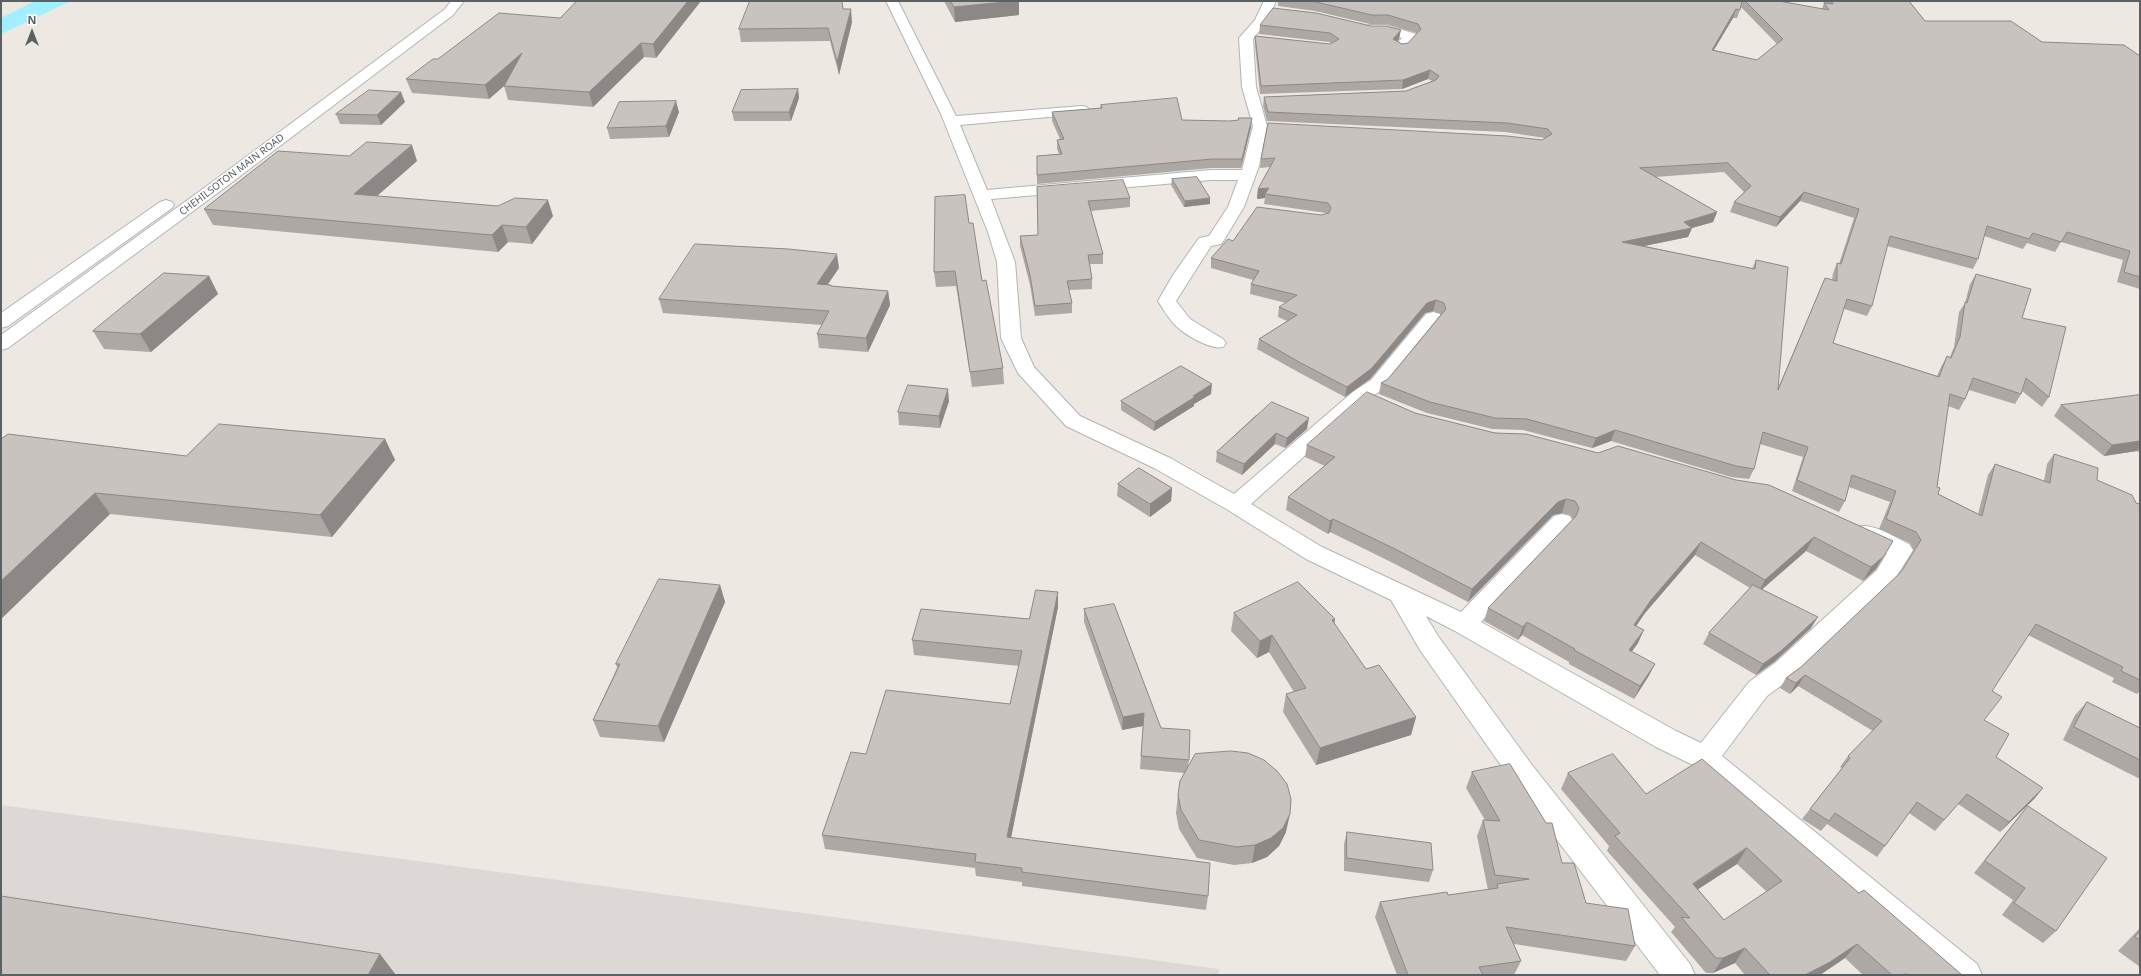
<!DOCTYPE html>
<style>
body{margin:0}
#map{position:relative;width:2141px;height:976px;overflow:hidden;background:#eee8e2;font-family:"Noto Sans",sans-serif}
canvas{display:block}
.frame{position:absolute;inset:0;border:2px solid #5a6164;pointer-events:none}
.north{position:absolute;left:12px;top:12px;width:40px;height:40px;-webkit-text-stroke:3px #fff;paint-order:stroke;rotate:0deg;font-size:11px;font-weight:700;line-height:16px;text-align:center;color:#5a6164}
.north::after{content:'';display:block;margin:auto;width:14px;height:18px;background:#5a6164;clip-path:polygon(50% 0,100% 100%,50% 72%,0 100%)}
</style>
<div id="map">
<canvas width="2141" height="976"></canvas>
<div class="frame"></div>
<div class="north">N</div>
</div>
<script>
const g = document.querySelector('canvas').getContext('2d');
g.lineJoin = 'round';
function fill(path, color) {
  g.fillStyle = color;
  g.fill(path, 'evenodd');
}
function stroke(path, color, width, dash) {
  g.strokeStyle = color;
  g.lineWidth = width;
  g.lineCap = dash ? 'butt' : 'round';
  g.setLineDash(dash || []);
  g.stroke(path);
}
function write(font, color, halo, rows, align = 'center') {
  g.font = font + ' "Noto Sans",sans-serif';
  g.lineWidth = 3.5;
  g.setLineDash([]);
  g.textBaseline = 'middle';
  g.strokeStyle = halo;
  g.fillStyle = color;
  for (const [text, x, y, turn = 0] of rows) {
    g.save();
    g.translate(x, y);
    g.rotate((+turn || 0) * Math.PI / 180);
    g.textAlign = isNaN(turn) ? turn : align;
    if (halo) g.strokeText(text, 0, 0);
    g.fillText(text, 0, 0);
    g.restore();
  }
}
fill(new Path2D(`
 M1,805L1219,969L1218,975H1Z`), '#ddd8d5');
fill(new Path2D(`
 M35,1H71L1,34V18Z`), '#a1efff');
const minor = new Path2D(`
 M886,1H898L956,116L1082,106L1087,107L1089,110L1087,113L1082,114L960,125L987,190L1211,170H1242L1253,126L1242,87L1239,38L1255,20L1264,1H1276L1267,21L1253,39L1256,87L1267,126L1259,166L1244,207L1224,240L1221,244L1211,246L1176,301L1190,319L1223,339L1226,343L1223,347C1211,350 1185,335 1176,326C1169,319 1163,309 1158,301L1173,275L1199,238L1209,236L1228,207L1238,180H1211L991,199L1015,262L1021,338L1034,367L1080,416L1170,458L1234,494L1354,391L1371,380L1426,314L1433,312L1440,314L1442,318L1440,322L1385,388L1368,399L1251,504L1322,547L1461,612L1554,516L1562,514L1570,516L1573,522L1570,528L1481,622L1676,731L1701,743L1749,682L1775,663L1877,570L1887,553L1856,539L1853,533L1856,527C1873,522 1894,537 1909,544L1913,550L1893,582L1793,677L1767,696L1722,756L1977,964L1982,975H1942L1695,766L1656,747L1455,631L1426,616L1438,636L1532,765L1690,964L1695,975H1660L1512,781L1420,650L1391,600L1306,559L1228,510L1154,468L1066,426L1018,373L1001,338L997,262L988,232L941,114Z
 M1371,25H1386L1416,34L1418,37L1405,50H1395L1393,47L1402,38L1385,33L1366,32L1365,29L1366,26Z`);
const secondary = new Path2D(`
 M451,1H464L453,15L223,189L8,348L1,350V335L211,183L445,9Z
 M166,200L172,202L174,205L172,208L8,326L1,328V313L160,202Z`);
stroke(minor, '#b0b5b8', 2);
stroke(secondary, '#afb5b8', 2);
fill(minor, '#fff');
fill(secondary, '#fff');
fill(new Path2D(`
 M577,1H701L656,58L644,57L593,107L508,100L504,86L489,99L412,93L406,79L560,18Z
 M944,1H1019V15L955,22Z
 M1278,1H1779L1822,9L1824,3L1823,1H1909L1925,21L2042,42L2140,56V289L2117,282L2123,260L2061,242L2055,252L2027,243L2023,249L1984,236L1978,259L1973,269L1887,246L1872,306L1867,316L1844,309L1833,343L1937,376L1941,367L1947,356L1950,357L1954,347L1959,312L1965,303L1970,284L1976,274L2022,318L2049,397L2042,407L2022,391L2021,394L2015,404L1969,390L1965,399L1959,410L1948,406L1937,487L1938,494L1978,514L1988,475L1995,464L2044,481L2047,464L2054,454L2097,480L2136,503L2140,504V691L2137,694L2112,682L2114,678L2028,635L1992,691L1984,720L1996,757L2043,788L2034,799L2000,832L1958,804L1935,831L1909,813L1877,857L1827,824L1821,831L1802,819L1810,809L1842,768L1840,767L1848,756L1873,731L1798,686L1790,694L1780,688L1786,678L1801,667L1901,573L1914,551L1910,543L1879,529L1890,502L1849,487L1845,501L1839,512L1792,491L1803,457L1760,444L1754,469L1749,479L1731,477L1611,441L1592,448L1523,430L1492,429L1427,413L1379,394L1381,383L1388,379L1441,314L1433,311L1425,313L1370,379L1345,397L1298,372L1257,349L1259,339L1287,321L1278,317L1279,307L1286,303L1250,294L1251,284L1253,280L1211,268V258L1233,241L1327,213H1326L1264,204L1265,198L1257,199L1258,189L1270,167L1260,168L1261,159L1542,140L1545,138L1505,132L1267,121L1263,106L1264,97L1406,91L1432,81L1428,79L1402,89L1260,94L1255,45V36L1330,44L1331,43L1329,42L1259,34L1260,25L1399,39L1397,41L1402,44L1408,43L1417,33L1386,24H1370L1315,11L1278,6ZM1741,7L1777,44L1757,60L1714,50L1733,18H1737ZM1724,172L1744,192L1734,202L1730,212L1776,227L1800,201L1854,218L1839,264L1837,263L1833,273L1832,280L1825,278L1778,388L1756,260L1752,269L1645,246L1688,237L1692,228L1713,222L1717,212L1655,177Z
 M843,9L852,22L839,75L830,41L741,42L739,29Z
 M798,89L799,98L791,121H734L732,112Z
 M405,102L381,125L340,124L336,114Z
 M1101,105L1182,120L1229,121L1238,120V118L1251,127L1241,168H1211L1037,184V156L1059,154L1057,149V140L1060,139L1052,121V112L1100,108Z
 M679,112L669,137L610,139L607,128Z
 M417,161L377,196L553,216L532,244L508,242L498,252L213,225L204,209Z
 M1172,179L1210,198V204L1184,207L1171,185Z
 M1037,187L1130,198V207L1091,211L1103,254V264H1090L1092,279V289L1069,290L1072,303V313L1035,316L1030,285L1020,246V236L1038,235Z
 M969,223L1003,368L1004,384L972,387L956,286L936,287L934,272Z
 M839,268L828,284L832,286L888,291L890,305L868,352L819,348L817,334L822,325L663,313L659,299Z
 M209,276L218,294L151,352L104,349L93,331Z
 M1211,394L1194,404V406L1154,431L1121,410V401Z
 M2140,395V453L2137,451L2104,456L2054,416L2061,405Z
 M949,401L940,428L899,425L898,412Z
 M1415,413L1495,433L1736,480L1876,569L1863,581L1806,551L1762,589L1811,628L1774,662L1756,675L1703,644L1709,633L1750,588L1695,555L1645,613L1636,626L1638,643L1631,652L1655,664L1648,677L1634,699L1569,664V662L1522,635L1518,640L1484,621L1488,608L1573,519L1570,515L1562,513L1553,515L1468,602L1391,562L1330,532L1328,534L1286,510L1288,497L1325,466L1305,457L1307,445Z
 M1256,415L1307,429L1285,448L1275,444L1242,475L1216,462L1217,452Z
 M1,439L186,456L385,439L395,460L332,537L110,514L1,619Z
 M1118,484L1172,488L1171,501L1150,517L1117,496Z
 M720,585L725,602L664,742L600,737L593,720L617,668L616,664Z
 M1058,592V607L1011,838L1208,896L1206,910L1022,886V882L976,876L975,868L825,849L822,835L866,754L1010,704L1019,666L914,655L912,640L1029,619Z
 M1084,609L1161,728L1189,760L1188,766L1286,832L1279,846L1267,857L1252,863L1234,865L1197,858L1179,829L1176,813L1178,795L1184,773L1140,769L1143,726L1122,730L1084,622Z
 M1234,613L1335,619L1334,624L1366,669L1416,717L1411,735L1316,765L1283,712L1286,694L1294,692L1269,652L1257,658L1231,631Z
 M2087,702L2140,728V779L2063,740L2075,715Z
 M1472,772L1562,863L1586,903L1635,946L1626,961L1514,944L1521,961L1514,975H1397L1375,917L1380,902L1448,895L1488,890L1477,836L1483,820H1485L1466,788Z
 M1568,773L1646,794L1859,893L1962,975H1863L1845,958L1820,975H1745L1735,963L1713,973H1706L1671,932L1675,927L1607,851L1609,846L1561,789ZM1737,864L1767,892L1724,920L1698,889Z
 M2028,806L2056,931L2043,943L2002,915L2013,900L1974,873L2017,819Z
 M1347,832L1433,870L1429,882L1344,871V844Z
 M2140,928V967L2118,951Z`), '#ada8a4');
fill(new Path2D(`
 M688,1H701L656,58L653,44Z
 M1015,1H1019V15L955,22L954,7Z
 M851,9L852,22L839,75L837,62Z
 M1736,9L1733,18L1709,58L1712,50Z
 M1401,30L1399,39L1392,47L1393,39Z
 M641,43L644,57L593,107L589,92Z
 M522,53L526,67L489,99L485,85Z
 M1430,70L1428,79L1402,89L1403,80Z
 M798,89L799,98L791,121L789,112Z
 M401,92L405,102L381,125L377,115Z
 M676,101L679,112L669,137L666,126Z
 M1252,118L1251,127L1241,168L1242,159Z
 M412,145L417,161L361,210L354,194Z
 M1269,188L1265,194V198L1257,199L1258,189Z
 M1804,192L1800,201L1776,227L1780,217Z
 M1210,198V204L1184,207L1185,201Z
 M548,200L553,216L532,244L526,227Z
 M1717,212L1713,222L1692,228L1688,237L1619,251L1622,242Z
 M502,225L508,242L498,252L492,235Z
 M837,254L839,268L819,297L817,284Z
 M209,276L218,294L151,352L140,334Z
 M888,291L890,305L868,352L866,338Z
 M1436,300L1433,311L1425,313L1370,379L1345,397L1347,387L1427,303Z
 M1212,384L1211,394L1194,404V406L1154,431L1155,422L1193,396Z
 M948,389L949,401L940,428L939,416Z
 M1309,418L1307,429L1285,448L1287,438Z
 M1615,430L1611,441L1592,448L1596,438Z
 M1276,433L1275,444L1242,475L1244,464Z
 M385,439L395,460L332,537L320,515Z
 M2140,441V447L2137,451L2104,456L2112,445Z
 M1172,488L1171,501L1150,517V504Z
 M95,493L110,514L1,619V581Z
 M1566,499L1562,513L1553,515L1468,602L1472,589L1558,502Z
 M1333,519L1330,532L1328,534L1330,521Z
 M1814,537L1806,551L1758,593L1765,580Z
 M1701,542L1695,555L1645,613L1628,638L1634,625L1651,600Z
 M1884,556L1876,569L1863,581L1871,567Z
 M720,585L725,602L664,742L658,726Z
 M1058,592V607L1008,852L1007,837Z
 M1818,617L1811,628L1774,662L1756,675L1763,664Z
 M1335,619L1332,636V620Z
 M1527,622L1522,635L1518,640L1523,627Z
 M1644,630L1638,643L1623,664L1629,650Z
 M1272,635L1269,652L1257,658L1260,641Z
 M1655,664L1648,677L1634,699L1640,686Z
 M1805,675L1798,686L1790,694L1796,683Z
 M1144,713L1143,726L1122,730L1123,717Z
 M1416,717L1411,735L1316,765L1320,748Z
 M2043,788L2034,799L2000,832L2009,822Z
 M1290,814L1286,832L1279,846L1267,857L1252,863L1255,845Z
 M1747,848L1737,864L1683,899L1693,884Z
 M1857,944L1845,958L1820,975H1805Z
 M1745,948L1735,963L1713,973L1723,958Z
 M380,954L396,975H368Z`), '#8d8886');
const building = new Path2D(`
 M577,1H688L653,44L641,43L589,92L504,86L522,53L485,85L406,79L433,59H438L499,13L560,18Z
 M750,1H842L843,9H851L837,62L828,28L739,29Z
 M951,1H1015L954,7Z
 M1305,1H1742L1740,10L1736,9L1712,50L1757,60L1783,39L1745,1H1779L1829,10L1824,3L1833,4L1831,1H1909L1925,21H2011L2042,42L2124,45L2140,56V277L2124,272L2130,251L2067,232L2061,242L2033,233L2029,239L1987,226L1978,259L1890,236L1872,306L1847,299L1833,343L1939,377L1947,356L1951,358L1960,337L1965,302L1967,303L1976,274L2031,289L2022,318L2066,327L2049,397L2026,378L2021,394L1973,378L1965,399L1950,394L1937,487L1940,488L1938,494L1982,516L1995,464L2050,483L2054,454L2098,468L2097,480L2132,495L2136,503L2140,504V680L2121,671L2123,667L2036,624L1992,691L2002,697L1984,720L2009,734L1996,757L2043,788L2009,822L1967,794L1944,820L1917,802L1885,846L1835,813L1829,821L1810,809L1850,758L1848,756L1882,721L1805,675L1796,683L1786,678L1801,667L1901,572L1921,540L1916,532L1886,519L1896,491L1852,475L1845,501L1797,480L1808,447L1763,432L1754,469L1736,466L1615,430L1596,438L1527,419L1495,418L1430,402L1381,383L1388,379L1446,309L1444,303L1436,300L1427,303L1372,368L1347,387L1299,362L1259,339L1297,315L1279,307L1297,295L1251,284L1259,271L1211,258L1228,239L1233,241L1257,207L1321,215L1329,213L1331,208L1328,203L1265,194L1269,188L1258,189L1275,158L1261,159L1268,123L1507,136L1542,140L1552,134L1548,129L1507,123L1268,112L1264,97L1406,91L1436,80L1439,76L1430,70L1403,80L1261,86L1255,36L1330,44L1339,39L1330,33L1260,25L1273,8L1316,13L1371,26H1386L1401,30L1393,39L1402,44L1408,43L1421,29L1418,24L1388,15H1372L1316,2ZM1728,163L1751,186L1734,202L1780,217L1804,192L1859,209L1841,264L1837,263V281L1825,278L1778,390L1788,267L1756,260L1755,269L1622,242L1692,228L1684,222L1717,212L1640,168Z
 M798,89L789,112H732L741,90Z
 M369,90L401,92L377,115L336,114Z
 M1177,98L1182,120L1229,121L1239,120L1238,118H1252L1242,159H1212L1037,175V156L1062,154L1057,140L1064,139L1052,112L1102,108L1101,105Z
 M676,101L666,126L607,128L619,102Z
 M367,142L412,145L354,194L498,206L515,198L548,200L526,227L502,225L492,235L204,209L278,151L349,156Z
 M1197,177L1210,198L1185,201L1172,179Z
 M1123,180L1130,198L1088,201L1103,254L1088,255L1092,279L1067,281L1072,303L1035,306L1030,275L1020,236L1038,235L1037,187Z
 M965,195L969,223H973L982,281L986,280L1003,368L970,372L955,271L934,272L935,197Z
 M695,244L788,249L837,254L817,284L831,285V286L888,291L866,338L817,334L829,311L659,299Z
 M164,273L209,276L140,334L93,331Z
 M1181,366L1212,384L1193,396L1195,397L1155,422L1121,401Z
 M908,385L948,389L939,416L898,412Z
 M1367,392L1415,413L1495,433L1526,434L1598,453L1618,446L1736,480L1769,485L1893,541L1884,556L1871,567L1814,537L1765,580L1701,542L1651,600L1634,625L1644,630L1629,650L1655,664L1640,686L1574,650L1575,649L1527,622L1523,627L1488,608L1576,516L1579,508L1575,501L1566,499L1558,502L1472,589L1395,549L1333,519L1330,521L1288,497L1335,457L1307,445Z
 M2140,395V441L2112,445L2061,405Z
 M1272,402L1309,418L1287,438L1276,433L1244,464L1217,452Z
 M219,424L385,439L320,515L95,493L1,581V439L8,434L186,456Z
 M1139,468L1172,488L1150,504L1118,484Z
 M659,579L720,585L658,726L593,720L620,664H616Z
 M1298,582L1335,619L1332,620L1366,669L1379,665L1416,717L1320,748L1286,694L1306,688L1272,635L1260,641L1234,613Z
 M1753,585L1818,617L1781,651L1763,664L1709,633Z
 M1036,590L1058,592L1007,837L1210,863L1208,896L1022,872V868L975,862L976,854L822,835L851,752L866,754L886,690L1010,704L1022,651L912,640L921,609L1029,619Z
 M1114,604L1161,728L1190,730L1189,760L1141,756L1144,713L1123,717L1084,609Z
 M2087,702L2140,728V760L2074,727Z
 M1231,751L1248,753L1264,760L1277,771L1287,784L1291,799L1290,814L1283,828L1271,838L1255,845L1237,847L1199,840L1181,810L1178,795L1180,781L1195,754Z
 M1613,754L1646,794L1702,759L1859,893L1864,890L1962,975H1909L1908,974L1892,975L1857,944L1830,962L1805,975H1770L1745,948L1723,958H1716L1681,917L1690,918L1615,836L1620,833L1568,773ZM1747,848L1782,881L1724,920L1693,884Z
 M1510,764L1546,823H1552L1562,863H1574L1586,903L1628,909L1635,946L1506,927L1521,961L1479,967L1483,975H1408L1380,902L1447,892L1448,895L1498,888L1497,884L1529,879L1495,875L1483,820L1500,821L1472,772Z
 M2028,806L2107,858L2056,931L2014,903L2025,888L1985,861Z
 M1347,832L1431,843L1433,870L1347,858Z
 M1,896L380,954L368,975H1Z
 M2140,931V940L2135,937Z`);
fill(building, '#c9c3bf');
stroke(building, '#8d8886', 1);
write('10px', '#5a6164', '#fff', [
 ["CHEHILSOTON MAIN ROAD",232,175,-37]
]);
</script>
